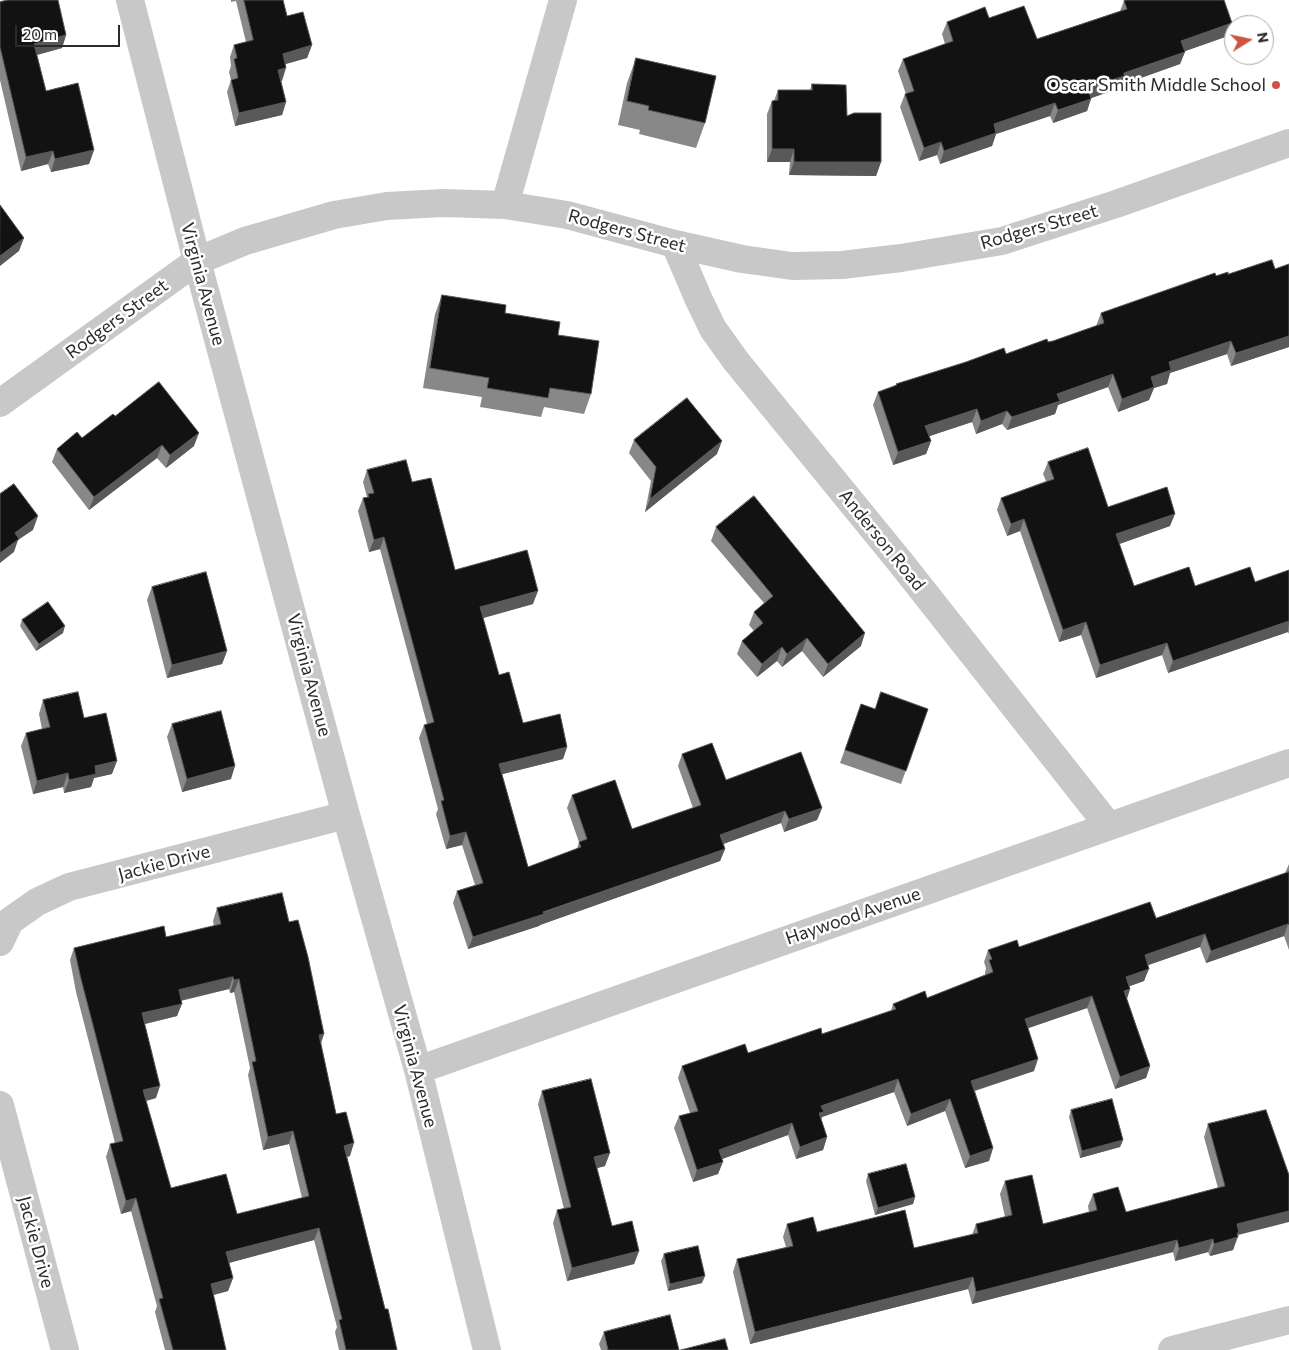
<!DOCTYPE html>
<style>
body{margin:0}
#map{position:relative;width:1289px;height:1350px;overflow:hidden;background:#fff;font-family:Commissioner,sans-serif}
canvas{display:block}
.north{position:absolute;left:1224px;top:15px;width:50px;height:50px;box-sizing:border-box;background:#fff;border:1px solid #aaa;border-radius:50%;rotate:80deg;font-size:14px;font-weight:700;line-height:20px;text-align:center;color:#2b2b2b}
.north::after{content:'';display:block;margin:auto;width:18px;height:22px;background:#cd5443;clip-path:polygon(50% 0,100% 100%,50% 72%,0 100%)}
.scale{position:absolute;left:15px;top:25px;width:105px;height:22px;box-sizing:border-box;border:2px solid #2b2b2b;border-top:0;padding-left:6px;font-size:15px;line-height:18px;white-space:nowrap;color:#2b2b2b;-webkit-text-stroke:4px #fff;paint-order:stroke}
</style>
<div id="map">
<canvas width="1289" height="1350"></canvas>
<div class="north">N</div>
<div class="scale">20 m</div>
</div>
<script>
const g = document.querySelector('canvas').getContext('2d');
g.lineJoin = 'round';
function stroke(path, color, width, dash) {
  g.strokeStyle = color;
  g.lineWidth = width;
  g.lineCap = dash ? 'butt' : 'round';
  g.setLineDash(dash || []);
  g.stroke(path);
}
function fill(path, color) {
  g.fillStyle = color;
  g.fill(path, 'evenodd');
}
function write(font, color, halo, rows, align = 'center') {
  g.font = font + ' Commissioner,sans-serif';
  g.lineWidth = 5;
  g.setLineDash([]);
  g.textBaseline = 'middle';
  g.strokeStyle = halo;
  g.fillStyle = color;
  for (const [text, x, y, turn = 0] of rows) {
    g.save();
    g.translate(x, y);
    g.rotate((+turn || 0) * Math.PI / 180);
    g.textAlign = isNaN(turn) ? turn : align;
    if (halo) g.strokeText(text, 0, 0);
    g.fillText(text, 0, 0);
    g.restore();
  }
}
stroke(new Path2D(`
 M130,0L197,261L346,815L418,1070L487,1350
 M505,205L563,0
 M675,244L699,300L713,329L736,361L901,563L1108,825
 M0,403L197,261L245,241L334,215L387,206L443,203L505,205L567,215L675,244L742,259L792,266L842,265L901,258L1002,241L1116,204L1289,143
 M0,942L10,921L37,902L69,887L346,815
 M418,1070L1289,763
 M0,1105L65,1350
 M1172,1350L1289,1320`), '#c8c8c8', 28);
fill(new Path2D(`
 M231,0H283L287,16L312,45L307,58L286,64L281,81L286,102L282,115L235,126L227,92L231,80L229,72L231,66L230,57L234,45L246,42L236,1L231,2Z
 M1124,1L1228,36L1185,51L1180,64L1121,85L1120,88L1091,98L1087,111L1053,123L1050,116L996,134L992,146L940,164L937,155L919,161L900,107L905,94H906L898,71L903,59L945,44L942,34L947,22L989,18L1037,39L1120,11Z
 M0,2L66,35L62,48L37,55L46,91L94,150L89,164L51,172L48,164L21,171L0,80Z
 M636,58L705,123L696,148L639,134L640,130L618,125L627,83Z
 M812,84L847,116L881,162L876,176L789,175L790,162H767V114L772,101H774L778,90H810Z
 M1228,274L1289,347L1231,366L1227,354L1170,373L1167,384L1154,388L1149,400L1118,412L1108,387L1058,405L1055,414L1007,430L1002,424L976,434L972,422L929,436L931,441L926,454L893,465L873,405L878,392L895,386L896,384L1053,341L1096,326L1101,313L1216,276Z
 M442,295L505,313L558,335L591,394L584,414L544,407L541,417L480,407L482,397L423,388L435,314Z
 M115,416L194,446L166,468L157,458L89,510L52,462L57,449L82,438Z
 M634,440L717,454L645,512L651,481L629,453Z
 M1048,462L1108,507L1170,526L1119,544L1134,586H1195L1255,582L1289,570V634L1288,632L1168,673L1162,655L1096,678L1081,635L1059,642L1020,531L1007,536L997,510L1001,498L1046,481L1043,474Z
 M367,470L412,482L455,570L533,604L483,618L499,675L523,723L567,747L563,759L502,774L528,867L577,849L579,842L567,808L572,795L632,829L693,808L678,766L682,754L726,780L822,808L817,820L784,832L781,823L723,844L725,849L720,861L540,925L539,926L468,949L453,903L457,891L475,885L462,845L446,849L436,814L438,809L419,738L424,725L427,724L380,549L369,552L358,511L363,498L367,497L363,482Z
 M716,527L861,646L823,677L802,651L782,667L777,661L757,677L737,654L742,641L754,631L749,625L754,612L764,603L711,541Z
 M152,587L227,651L222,664L167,678L147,600Z
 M22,620L63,633L36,651L20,626Z
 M43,700L84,718L112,774L94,778L91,787L64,793L63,787L33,794L21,746L26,733L42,729L39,714Z
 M861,704L875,709H928L901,784L840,763Z
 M172,724L231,779L182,792L167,737Z
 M1289,864V950L1284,936L1206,963L1200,947L1148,965L1144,981L1129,986L1130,989L1127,999L1150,1066L1146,1078L1115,1089L1087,1008L1028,1028L1034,1071L975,1091L993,1148L989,1161L965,1168L945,1111L907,1126L894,1092L822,1117L821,1119L827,1137L823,1150L796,1159L788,1135L722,1159L718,1174L693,1182L674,1128L679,1116L690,1113L678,1078L682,1066L748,1053L822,1034L891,1011L893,1004L927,998L985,975V973L986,968L984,962L988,950L1019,947L1156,918L1285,873Z
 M217,908L289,922L324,1034L321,1044L336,1114L350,1156L347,1157L385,1309L397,1350H339L335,1332L337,1327L314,1240L229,1263L233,1278L228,1291L213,1295L226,1350H165L155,1312L157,1306L131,1211L121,1214L106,1157L110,1144L115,1143L76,992L70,960L74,948L166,937L214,926L213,921ZM229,989L230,993L234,992L250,1068L248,1075L263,1150L289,1144L302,1198L237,1214L171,1188L146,1101L156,1098L144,1024L177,1016L181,1001Z
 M542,1091L605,1166L597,1168L612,1226L639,1251L634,1264L567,1281L553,1223L557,1210L564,1209L538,1104Z
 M1071,1110L1123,1140L1120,1147L1080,1158L1069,1117Z
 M1266,1110L1238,1237L1233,1250L1210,1256L1208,1252L1175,1261L1173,1252L972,1304L968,1289L750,1344L733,1272L737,1259L786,1247L783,1237L787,1224L817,1232L914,1248L972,1235L976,1224L1005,1217L1000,1194L1005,1181L1043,1224L1089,1212L1088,1206L1093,1194L1126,1212L1218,1188L1204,1137L1208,1124Z
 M868,1174L915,1197L913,1204L875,1215L866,1181Z
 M664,1254L702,1283L668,1291L661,1261Z
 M604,1332L679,1350H601L599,1344Z`), '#888');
fill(new Path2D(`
 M1232,23L1228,36L1177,54L1181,41Z
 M66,35L62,48L29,57L34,44Z
 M312,45L307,58L278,66L283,54Z
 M1185,52L1180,64L1121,85L1120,88L1083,101L1088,88L1124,73Z
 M286,68L282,81L274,83L278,70Z
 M1091,99L1087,111L1053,123L1058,110Z
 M286,102L282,115L235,126L239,113Z
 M1055,103L1050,116L996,134L992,146L940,164L944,151L994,124Z
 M941,142L937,155L919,161L924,148Z
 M772,149H794L790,162H767Z
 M94,150L89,164L51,172L55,159Z
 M53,151L48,164L21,171L26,157Z
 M794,162H881L876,176L789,175Z
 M24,238L19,251L0,266V256Z
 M1289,336V347L1231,366L1236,353Z
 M1231,341L1227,354L1170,373L1167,384L1154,388L1149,400L1118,412L1122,399L1151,377L1169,362Z
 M1113,374L1108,387L1058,405L1055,414L1007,430L1012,417L1057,394Z
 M977,409L972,422L921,439L925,426Z
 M1007,411L1002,424L976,434L981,421Z
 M199,433L194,446L166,468L170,455Z
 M722,441L717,454L645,512L650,499Z
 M931,441L926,454L893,465L898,452Z
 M162,445L157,458L89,510L94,497Z
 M1175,514L1170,526L1111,547L1116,534Z
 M38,516L33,530L18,540L14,552L0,563V553L15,533Z
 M1024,519L1020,531L1007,536L1011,524Z
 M384,537L380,549L369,552L374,540Z
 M538,591L533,604L476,620L480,607Z
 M1289,621L1288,632L1168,673L1173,661Z
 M1086,622L1081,635L1059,642L1063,630Z
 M65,626L63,633L36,651L39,644Z
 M865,633L861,646L823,677L828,664Z
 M807,638L802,651L782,667L787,654Z
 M1167,643L1162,655L1096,678L1100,665Z
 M782,647L777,661L757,677L762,664Z
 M227,651L222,664L167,678L172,665Z
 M567,747L563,759L495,776L499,764Z
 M117,761L112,774L94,778L91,787L64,793L69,780L95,766Z
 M235,766L231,779L182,792L187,779Z
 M68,773L63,787L33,794L37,781Z
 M822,808L817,820L784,832L789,819Z
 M785,811L781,823L715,847L720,835Z
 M466,832L462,845L446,849L450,836Z
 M725,849L720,861L540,925L539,926L468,949L473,937Z
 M1288,924L1284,936L1206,963L1211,951Z
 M1205,934L1200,947L1140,968L1145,955Z
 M1149,969L1144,981L1122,989L1126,977Z
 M233,977L229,989L174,1002L179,990Z
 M239,979L234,992L230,993L234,980Z
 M1130,989L1126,1001L1124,991Z
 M1092,996L1087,1008L1020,1031L1025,1019Z
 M182,1004L177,1016L137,1026L142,1013Z
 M324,1034L319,1047V1035Z
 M1038,1059L1034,1071L967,1093L971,1081Z
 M1150,1066L1146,1078L1115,1089L1120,1077Z
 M898,1079L894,1092L822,1117L819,1124L815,1126L821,1106Z
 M160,1086L156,1098L138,1103L143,1090Z
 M950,1099L945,1111L907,1126L911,1114Z
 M792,1123L788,1135L714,1162L719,1150Z
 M293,1131L289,1144L263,1150L268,1137Z
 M827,1137L823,1150L796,1159L800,1147Z
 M1123,1140L1120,1147L1080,1158L1082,1151Z
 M354,1143L350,1156L340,1159L344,1146Z
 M993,1148L989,1161L965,1168L970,1156Z
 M610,1153L605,1166L590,1170L594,1157Z
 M723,1162L718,1174L693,1182L697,1170Z
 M915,1197L913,1204L875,1215L878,1208Z
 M136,1198L131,1211L121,1214L126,1201Z
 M1289,1211V1222L1238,1235L1233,1250L1210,1256L1214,1244L1237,1224Z
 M319,1228L314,1240L221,1265L226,1252Z
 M1213,1239L1208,1252L1175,1261L1179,1248Z
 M1177,1240L1173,1252L972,1304L976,1292Z
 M639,1251L634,1264L567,1281L572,1268Z
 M705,1276L702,1283L668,1291L670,1284Z
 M973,1277L968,1289L750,1344L755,1332Z
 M233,1278L228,1291L206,1297L211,1284Z`), '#595959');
const building = new Path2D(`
 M8,0H58L66,35L34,44L46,91L78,83L94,150L55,159L53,151L26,157L0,47V2Z
 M244,0H283L287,16L303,12L312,45L283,54L286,68L278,70L286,102L239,113L231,80L238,78L234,59L237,58L234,45L253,40Z
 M1125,0H1224L1232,23L1181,41L1185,52L1124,73V76L1088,88L1091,99L1058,110L1055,103L994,124L996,133L944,151L941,142L924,148L905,94L914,91L903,59L953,41L947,22L985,7L989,18L1024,6L1037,39L1127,9L1124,1Z
 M636,58L716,76L705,123L648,110L649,106L627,101Z
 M812,84L846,85L847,116L854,113H881V162H794V149H772V101L778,100V90H812Z
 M0,205L24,238L0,256Z
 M1272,260L1275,269L1289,264V336L1236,353L1231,341L1169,362L1171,370L1151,377L1154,387L1122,399L1113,374L1057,394L1060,401L1012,417L1007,411L981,421L977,409L925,426L931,441L898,452L878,392L897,385L896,384L966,362L1004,348L1006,354L1047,339L1048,342L1053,341L1104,323L1101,313L1215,273L1216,276L1228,272V274Z
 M442,295L506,305L505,313L560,322L558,335L599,341L591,394L550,388L548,398L487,388L489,378L430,368Z
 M159,382L199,433L170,455L162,445L94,497L57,449L77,432L82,438L113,414L115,416Z
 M687,398L722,441L650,499L656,467L634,440Z
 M1088,448L1108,507L1167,487L1175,514L1116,534L1134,586L1189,567L1195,586L1250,567L1255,582L1289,570V621L1173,661L1167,643L1100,665L1086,622L1063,630L1024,519L1011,524L1001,498L1054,479L1048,462Z
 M406,460L412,482L431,478L455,570L527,550L538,591L480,607L499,675L509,672L523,723L560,714L567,747L499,764L528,867L581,847L579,842L587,839L572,795L615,780L632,829L701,805L682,754L712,743L726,780L801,752L822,808L789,819L785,811L720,835L725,849L543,912L544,914L473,937L457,891L483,883L466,832L450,836L441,801L444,800L424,725L434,722L384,537L374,540L363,498L369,497L368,494L374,493L367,470Z
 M14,484L38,516L15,533L19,539L0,553V494Z
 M754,496L865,633L828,664L807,638L787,654L782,647L762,664L742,641L763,623L754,612L773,596L716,527Z
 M206,572L227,651L172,665L152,587Z
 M48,602L65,626L39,644L22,620Z
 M78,692L84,718L106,713L117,761L95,766L96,774L69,780L68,773L37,781L26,733L50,727L43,700Z
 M881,692L928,709L906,771L845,750L861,704L875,709Z
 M221,711L235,766L187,779L172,724Z
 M1289,872V925L1288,924L1211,951L1205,934L1145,955L1149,969L1126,977L1130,989L1124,991L1150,1066L1120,1077L1092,996L1025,1019L1038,1059L971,1081L993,1148L970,1156L950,1099L911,1114L898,1079L821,1106L824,1112L819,1113L827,1137L800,1147L792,1123L719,1150L723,1162L697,1170L679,1116L698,1111L682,1066L745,1044L748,1053L821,1028L822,1034L896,1009L893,1004L925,991L927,998L993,972L989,960L992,959L988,950L1017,940L1019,947L1150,902L1156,918Z
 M282,893L289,922L298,920L308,957L324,1034L319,1035L336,1114L346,1112L354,1143L344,1146L385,1309H388L397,1350H346L339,1320L342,1319L319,1228L226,1252L233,1278L211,1284L226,1350H173L159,1299L163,1298L136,1198L126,1201L110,1144L123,1141L81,979L74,948L164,926L166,937L221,924L217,908ZM233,977L234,980L239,979L256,1061L252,1062L268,1137L293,1131L309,1196L237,1214L226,1174L171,1188L143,1090L160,1086L142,1013L182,1004L179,990Z
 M591,1079L610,1153L594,1157L612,1226L632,1221L639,1251L572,1268L557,1210L571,1207L542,1091Z
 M1112,1099L1123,1140L1082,1151L1071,1110Z
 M1266,1110L1289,1175V1211L1237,1224L1239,1233H1237L1238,1237L1214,1244L1213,1239L1179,1248L1177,1240L976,1292L973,1277L755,1332L737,1259L793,1246L787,1224L813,1217L817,1232L905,1210L914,1248L978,1233L976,1224L1012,1215L1005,1181L1032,1175L1043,1224L1097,1210L1093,1194L1118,1187L1126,1212L1225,1186L1208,1124Z
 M906,1164L915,1197L878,1208L868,1174Z
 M698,1246L705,1276L670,1284L664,1254Z
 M670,1315L679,1350H608L604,1332Z
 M725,1339L728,1350H681Z`);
fill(building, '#121212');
stroke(building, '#595959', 1);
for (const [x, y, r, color] of [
 [1276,85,5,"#cd5443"]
]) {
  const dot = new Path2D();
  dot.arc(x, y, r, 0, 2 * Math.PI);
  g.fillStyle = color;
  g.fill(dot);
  stroke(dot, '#fff', 2);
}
write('18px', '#2b2b2b', '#fff', [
 ["Oscar Smith Middle School",1266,85]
], 'right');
write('18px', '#2b2b2b', '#fff', [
 ["Rodgers Street",1039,227,-16],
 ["Rodgers Street",627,231,15],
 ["Virginia Avenue",203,284,75],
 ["Rodgers Street",117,319,-36],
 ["Anderson Road",882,540,51],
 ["Virginia Avenue",309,675,75],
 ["Jackie Drive",164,863,-15],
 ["Haywood Avenue",853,916,-19],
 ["Virginia Avenue",415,1066,75],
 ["Jackie Drive",36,1242,75]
]);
</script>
